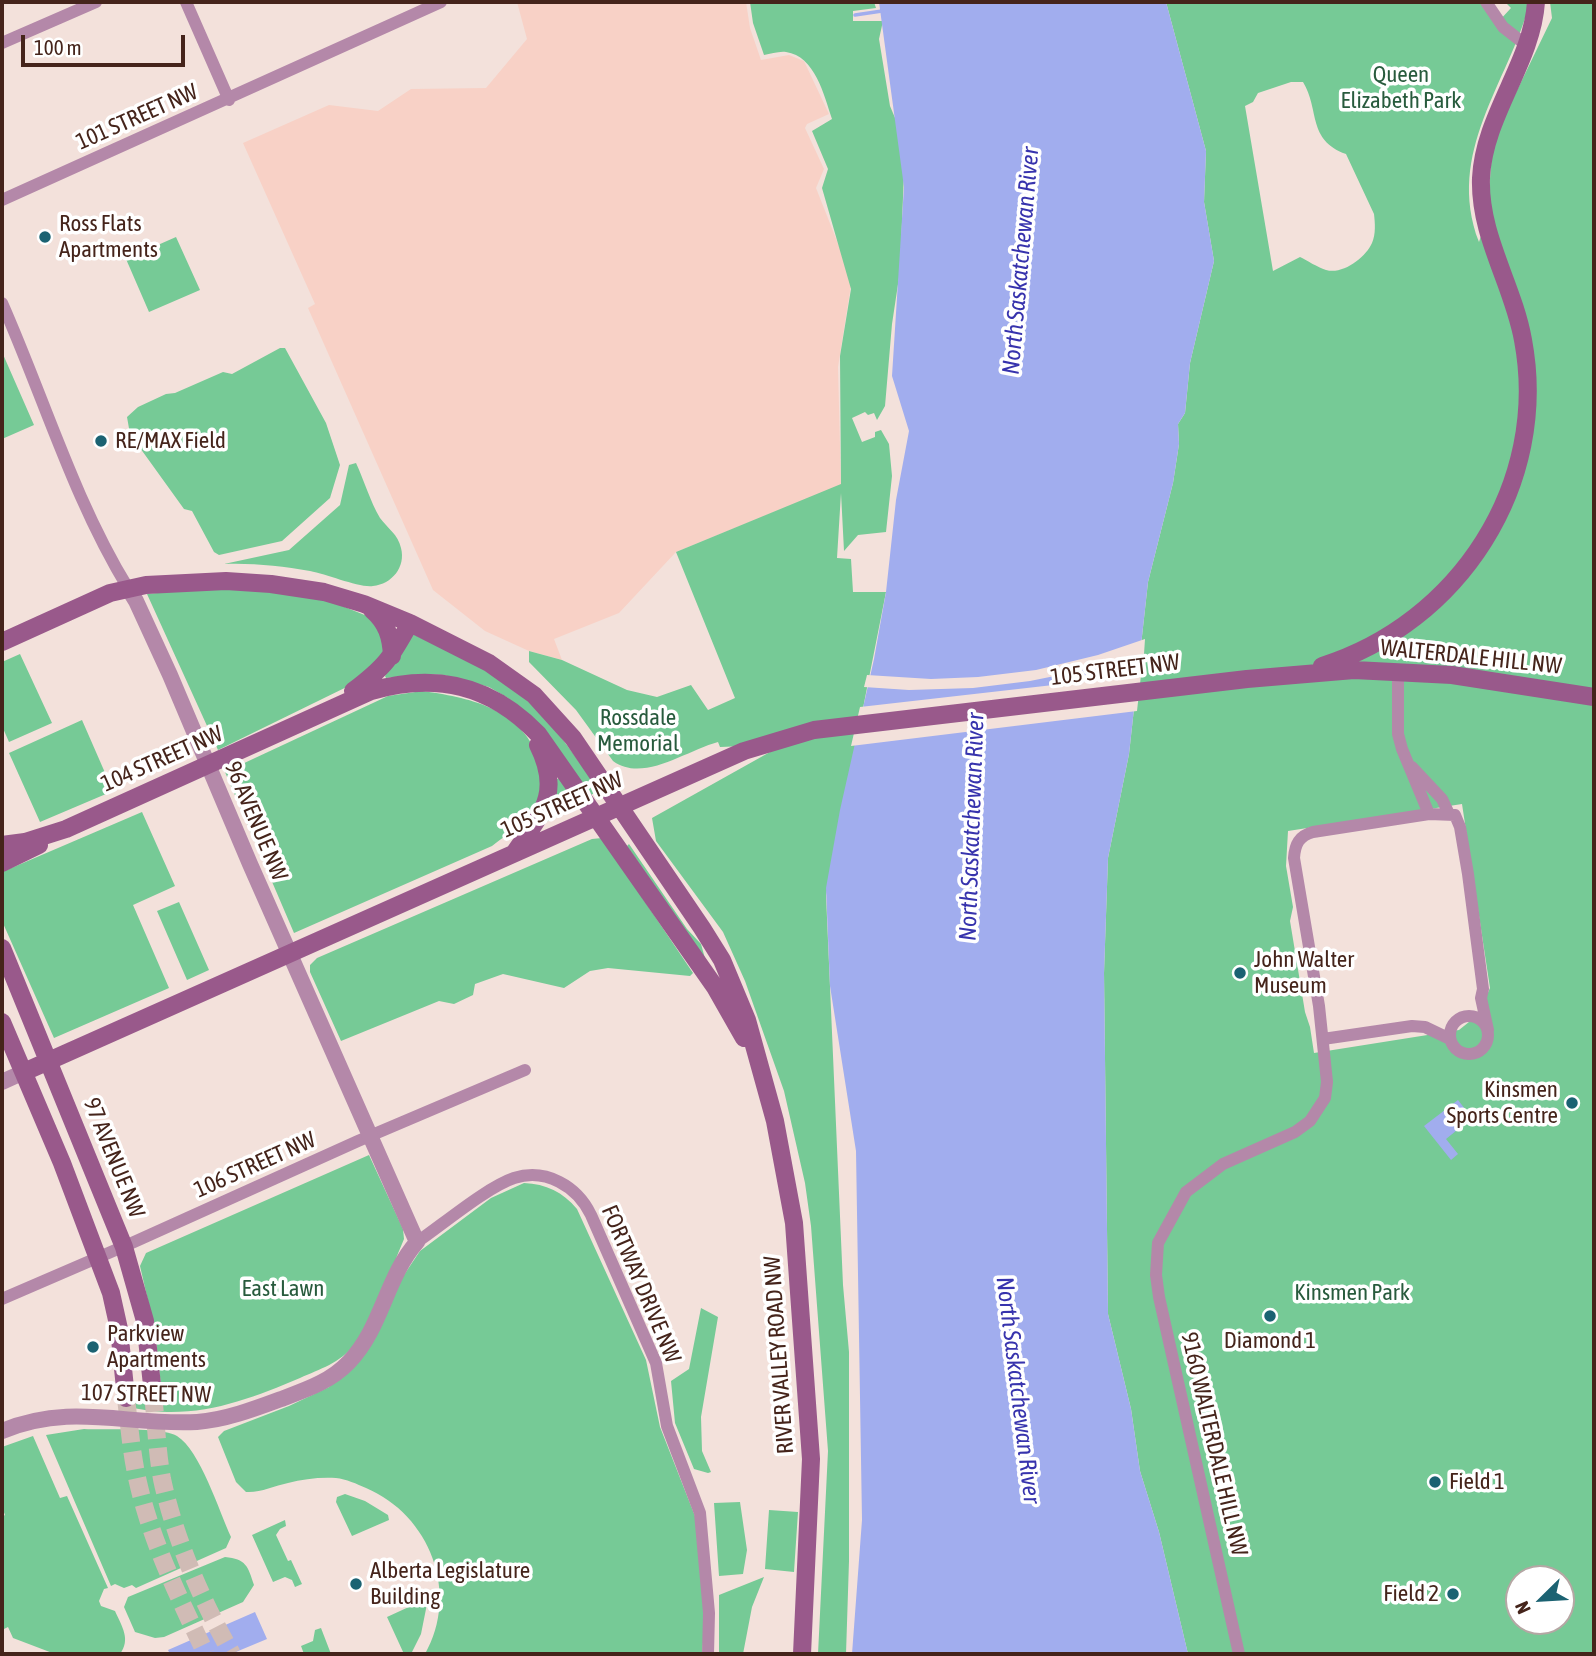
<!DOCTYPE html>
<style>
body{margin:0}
#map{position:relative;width:1596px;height:1656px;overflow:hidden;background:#f3e1db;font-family:"Asap Condensed",sans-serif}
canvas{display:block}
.frame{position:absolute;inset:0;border:4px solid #45241b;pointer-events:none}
.north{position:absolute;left:1505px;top:1565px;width:70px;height:70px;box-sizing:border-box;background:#fff;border:2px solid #b5a7a4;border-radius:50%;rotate:246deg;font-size:19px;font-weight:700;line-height:28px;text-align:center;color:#45241b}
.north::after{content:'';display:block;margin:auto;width:24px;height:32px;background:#1b6272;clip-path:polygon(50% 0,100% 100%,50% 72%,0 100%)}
.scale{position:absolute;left:21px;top:35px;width:164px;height:32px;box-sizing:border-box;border:4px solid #45241b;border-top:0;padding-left:9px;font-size:21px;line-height:24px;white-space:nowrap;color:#45241b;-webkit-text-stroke:5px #fff;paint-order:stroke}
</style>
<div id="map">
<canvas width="1596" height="1656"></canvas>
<div class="frame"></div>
<div class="north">N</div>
<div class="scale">100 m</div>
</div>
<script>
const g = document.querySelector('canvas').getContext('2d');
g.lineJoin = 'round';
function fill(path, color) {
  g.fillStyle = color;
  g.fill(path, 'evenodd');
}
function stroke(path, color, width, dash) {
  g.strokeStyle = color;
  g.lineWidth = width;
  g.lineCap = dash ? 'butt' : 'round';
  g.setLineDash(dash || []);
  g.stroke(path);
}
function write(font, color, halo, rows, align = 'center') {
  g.font = font + ' "Asap Condensed",sans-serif';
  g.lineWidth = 7;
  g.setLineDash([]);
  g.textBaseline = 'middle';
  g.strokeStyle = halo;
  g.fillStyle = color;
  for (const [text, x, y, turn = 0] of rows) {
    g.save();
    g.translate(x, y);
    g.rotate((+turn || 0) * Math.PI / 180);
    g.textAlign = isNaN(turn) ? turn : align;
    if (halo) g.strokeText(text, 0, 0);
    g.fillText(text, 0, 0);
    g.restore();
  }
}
fill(new Path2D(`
 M517,2H746L750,28L761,60L789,55L804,61L829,114L807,124L805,128L824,169L816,188L852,279L838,367L841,485L676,552L619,613L554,639L562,660L529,651L485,631L433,590L308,308L315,304L243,143L329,105L378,111L411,89L486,88L527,39Z`), '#f8d1c6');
fill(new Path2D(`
 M750,2H874L876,8L853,11V21H883L879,39L890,106L898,125L904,173L900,271L892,324L885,406L877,420L874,413L868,415L865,412L852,418L862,442L875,437V432L881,430L889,444L892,476L886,532L858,535L844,551L841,493L837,558L851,559L853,592H886L826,895L843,1285L849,1352V1561L846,1654H818L828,1451L811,1226L805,1183L784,1091L745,981L723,932L656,841L652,818L770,752L745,746L720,747L718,742C685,751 643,783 613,761L576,710L529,662V651L562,660L627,690L657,697L691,685L708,710L735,698L676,552L841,484L840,356L851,289L822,188L828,169L812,131L832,119C824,95 815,56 786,52C779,51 771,54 764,55L753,23Z
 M1166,2H1486L1499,21L1511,8L1507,4L1509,2H1530C1508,84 1445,152 1479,242L1487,217L1493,140L1552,18L1550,2H1594V1654H1188L1159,1532L1140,1471L1131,1409L1108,1314L1104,973L1108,858L1129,754L1148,582L1173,483L1179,444L1178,424L1185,413L1190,363L1214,261L1204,202L1206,151ZM1291,82H1303C1320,110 1307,140 1346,154L1374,214C1375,223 1376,234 1372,243C1366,257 1343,275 1326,270C1317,267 1308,261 1300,257L1273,271L1245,106L1253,102L1258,93ZM1462,804L1490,988C1480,1011 1479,1015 1459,1030L1314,1053L1310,1027L1305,1012L1290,921L1293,907L1286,866L1288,831ZM1519,1579H1561V1621H1519Z
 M176,237L200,290L149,312L126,259Z
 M280,348H285L326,423L340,465L330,498L282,541L219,555L214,552L192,511L184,509L130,434L127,417L138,407L166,394L175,393L223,372L232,374Z
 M2,352L34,425L2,439Z
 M356,463C364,480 370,501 380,518C388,529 398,534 401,548C406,567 392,584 373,586C359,588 327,574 310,571C282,566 253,563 224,564L289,550L340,505L349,465Z
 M209,588L272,589L325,599L372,618L378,624L386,649L365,678L218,750L147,594Z
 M413,634C437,646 464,655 487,669C538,701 565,741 599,790L591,795L508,698L489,687L444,675L423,674L386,678L385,676Z
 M20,654L52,723L9,742L2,726V662Z
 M422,691C467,697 521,708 538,758C543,775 545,787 536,805C528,821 506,835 492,846L294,933L225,772L388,696Z
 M82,720L113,791L40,822L9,753Z
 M560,778L580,806L546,822L545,821L557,779Z
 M142,812L175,886L133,905L169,988L54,1038L2,921V872Z
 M602,838L693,973L690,976L608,968L590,971L564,988L503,974L475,984L473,995L454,1004L439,1001L341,1041L310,972V965L317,958L592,839Z
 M629,844L687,929L701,944L706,962L627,846Z
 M179,902L209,970L187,980L157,911Z
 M369,1155L403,1229L404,1239C389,1274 377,1315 354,1345C340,1363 320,1369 300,1378C257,1396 215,1413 167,1412C152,1412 135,1408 120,1406V1402L173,1395H162L155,1331L140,1266L146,1253Z
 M524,1183C546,1184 563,1192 577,1209L646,1360L660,1427L695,1516L702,1563L704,1632L702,1654H425C460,1593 430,1515 366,1488C357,1484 346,1479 336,1478C320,1477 303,1479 288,1483C274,1486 260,1493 246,1492L236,1482L218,1437L224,1431L289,1406L329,1387L420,1251L491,1198Z
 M701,1308L718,1317L701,1417L702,1451L711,1472L708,1473L694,1469L675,1423L671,1381L689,1369Z
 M84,1429C103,1430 162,1427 177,1436C200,1450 219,1511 231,1537L226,1548L136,1588L132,1585L124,1588L115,1584L111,1586L46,1435Z
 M33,1436L60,1498L67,1496L108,1588L104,1589L99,1601L101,1606L115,1611C122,1627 131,1639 120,1654H55L13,1638L8,1627L2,1630V1517L5,1515L2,1507V1447Z
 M345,1494L365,1501L388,1515L389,1520L352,1536L336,1502L337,1497Z
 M740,1502L747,1550L743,1574L719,1576L714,1503Z
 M769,1510L798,1512L794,1572L765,1569Z
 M285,1520L286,1526L280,1529L276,1535L288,1561L291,1560L302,1584L295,1587L292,1580L285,1577L273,1582L252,1535Z
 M225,1557C246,1559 248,1566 254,1585L243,1602L164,1637L155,1638L135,1632L124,1607L128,1597Z
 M764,1577L752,1607L743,1654H719V1595Z
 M424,1600L427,1604L421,1634L411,1654H404L387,1617Z
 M321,1628L331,1654H304L301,1646L313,1641L315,1630Z`), '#76ca96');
fill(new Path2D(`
 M879,2H1166L1206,151L1204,202L1214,261L1190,363L1185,413L1178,424L1179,444L1173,483L1148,582L1129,754L1108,858L1104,973L1108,1314L1131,1409L1140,1471L1159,1532L1188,1654H852L862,1520L856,1151L830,986L826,888L840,810L874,659L886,592L896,500L909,431L892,376L904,187Z
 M1458,1100L1472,1118L1446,1139L1458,1154L1451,1160L1424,1126Z
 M255,1612L267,1639L231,1654H170L168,1650Z`), '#a1adee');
fill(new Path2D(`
 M1145,639L1144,654L1109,665L1030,681L973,688L909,690L864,687L867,675L931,679L978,677L1036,670L1098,655Z
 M1141,675L1137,711L851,746L860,707Z`), '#f3e1db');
stroke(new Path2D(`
 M855,15L882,11`), '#a1adee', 3.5);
stroke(new Path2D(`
 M153,1394C156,1422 157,1452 162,1479C175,1540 202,1601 232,1654
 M126,1398C129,1423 131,1448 136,1473C149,1537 178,1596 206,1654`), '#d0bbb5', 18, [18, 9]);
stroke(new Path2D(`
 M186,2L229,100
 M1486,2L1503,27L1526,45
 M2,43L96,2
 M2,200L441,2
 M2,303C44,398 74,500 128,588
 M1398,672V734L1402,749L1429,814
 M1412,767L1442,799L1449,814
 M1450 1035a19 19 0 1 1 38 0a19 19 0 1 1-38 0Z
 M1323,1039L1412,1026L1425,1027L1450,1039
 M417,1242C442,1225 487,1187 514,1178C546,1168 577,1186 591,1215L656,1363L667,1426L700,1513L709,1613L708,1654
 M2,1299L134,1242L358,1141L525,1070
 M1239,1654L1159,1297L1156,1275L1158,1243L1186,1192L1223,1164L1295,1132L1310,1121L1325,1098L1327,1082L1319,1006L1294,858C1295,844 1299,836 1313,832L1429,814L1455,815L1460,827L1468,874L1483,989L1481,998L1488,1030`), '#b488a9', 12);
stroke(new Path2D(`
 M2,1082L24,1072
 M2,1431C72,1402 127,1426 197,1422C226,1420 257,1408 284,1398C308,1389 331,1381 349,1362C382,1328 386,1277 417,1242L250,864L170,675L136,601L128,588`), '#b488a9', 16);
stroke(new Path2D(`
 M372,610C387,623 391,637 392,656
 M2,642L110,593L146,585L226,581L271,584L324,592L364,604L410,623L489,663L534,695L573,738L702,928L722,960L747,1020L775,1121L794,1223L811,1459L802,1654
 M1322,666C1459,623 1550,484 1523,340C1513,284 1479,236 1481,178C1484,115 1532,63 1536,2
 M353,691C386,666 390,659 410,623
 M2,845L25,842L66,829L371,691C436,672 491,685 538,734L715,987L744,1038
 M515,852C542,813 562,793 538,745
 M2,863L39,845
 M2,948L124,1247L145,1321L153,1394
 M2,1022L62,1163L111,1293L119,1329L126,1398
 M24,1072L744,751L814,730L1247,679L1354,670L1452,675L1594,697`), '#99598b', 18);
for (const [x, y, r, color] of [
 [45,237,7,"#1b6272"],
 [101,441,7,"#1b6272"],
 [1240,973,7,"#1b6272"],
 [1572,1103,7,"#1b6272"],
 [1270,1316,7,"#1b6272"],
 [93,1347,7,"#1b6272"],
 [1435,1482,7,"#1b6272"],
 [356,1584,7,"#1b6272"],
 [1453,1594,7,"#1b6272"]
]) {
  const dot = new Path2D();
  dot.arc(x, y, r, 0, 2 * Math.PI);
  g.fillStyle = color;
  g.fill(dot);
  stroke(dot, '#fff', 2.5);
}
write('23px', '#285b3d', '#fff', [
 ["Queen",1401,75],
 ["Elizabeth Park",1401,101],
 ["Rossdale",638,718],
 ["Memorial",638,744],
 ["East Lawn",283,1289],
 ["Kinsmen Park",1352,1293]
]);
write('23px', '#45241b', '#fff', [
 ["101 STREET NW",137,117,-24],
 ["WALTERDALE HILL NW",1471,657,6],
 ["105 STREET NW",1115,670,-7],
 ["104 STREET NW",162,759,-24],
 ["105 STREET NW",562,805,-24],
 ["96 AVENUE NW",256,821,67],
 ["97 AVENUE NW",114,1158,68],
 ["106 STREET NW",255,1165,-24],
 ["FORTWAY DRIVE NW",641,1284,67],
 ["RIVER VALLEY ROAD NW",779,1355,-94],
 ["107 STREET NW",146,1394,1],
 ["9160 WALTERDALE HILL NW",1214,1444,77]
]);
write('23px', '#45241b', '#fff', [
 ["Ross Flats",59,224],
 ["Apartments",59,250],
 ["RE/MAX Field",115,441],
 ["John Walter",1254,960],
 ["Museum",1254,986],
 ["Kinsmen",1558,1090,"right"],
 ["Sports Centre",1558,1116,"right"],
 ["Parkview",107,1334],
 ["Apartments",107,1360],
 ["Diamond 1",1270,1341,"center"],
 ["Field 1",1449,1482],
 ["Alberta Legislature",370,1571],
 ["Building",370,1597],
 ["Field 2",1439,1594,"right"]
], 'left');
write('italic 24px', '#3733ad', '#fff', [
 ["North Saskatchewan River",1021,261,-85],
 ["North Saskatchewan River",972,827,-88],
 ["North Saskatchewan River",1018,1390,83]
]);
</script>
